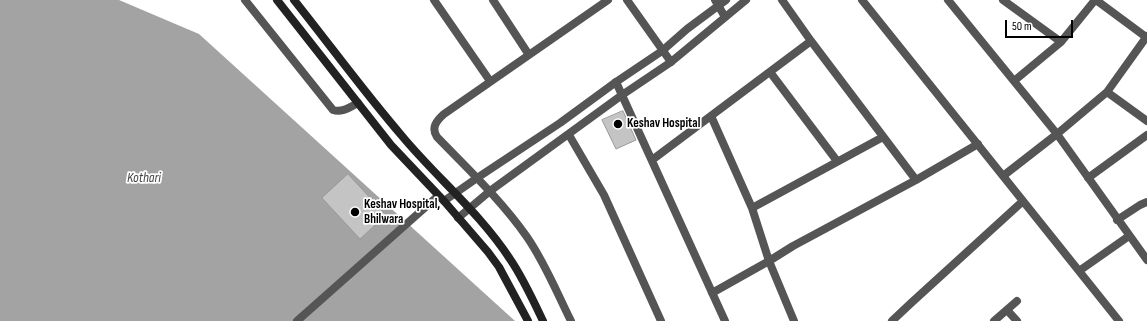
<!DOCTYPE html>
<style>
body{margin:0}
#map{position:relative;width:1147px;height:321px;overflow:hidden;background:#fff;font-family:"Sofia Sans Condensed",sans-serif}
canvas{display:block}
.scale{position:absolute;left:1005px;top:20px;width:68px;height:18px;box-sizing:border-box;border:2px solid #000;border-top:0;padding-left:5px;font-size:12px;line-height:14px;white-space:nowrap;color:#000;-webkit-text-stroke:3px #fff;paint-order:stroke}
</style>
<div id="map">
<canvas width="1147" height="321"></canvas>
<div class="scale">50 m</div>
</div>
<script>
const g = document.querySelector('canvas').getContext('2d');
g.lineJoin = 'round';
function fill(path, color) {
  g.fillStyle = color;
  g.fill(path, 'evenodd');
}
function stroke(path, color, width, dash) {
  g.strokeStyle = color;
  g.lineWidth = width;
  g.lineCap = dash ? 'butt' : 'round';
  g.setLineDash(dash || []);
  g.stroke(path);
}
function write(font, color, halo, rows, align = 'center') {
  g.font = font + ' "Sofia Sans Condensed",sans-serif';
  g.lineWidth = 3.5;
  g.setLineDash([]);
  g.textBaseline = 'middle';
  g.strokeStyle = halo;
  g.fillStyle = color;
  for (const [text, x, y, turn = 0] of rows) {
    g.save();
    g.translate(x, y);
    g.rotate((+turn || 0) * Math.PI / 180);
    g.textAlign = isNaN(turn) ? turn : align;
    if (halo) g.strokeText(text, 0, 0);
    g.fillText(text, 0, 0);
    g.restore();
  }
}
fill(new Path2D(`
 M0,0H119L199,34L515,321H0Z`), '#a3a3a3');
const building = new Path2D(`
 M623,111L636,140L616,149L602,120Z
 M348,174L386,215L360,239L322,198Z`);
fill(building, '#c4c4c4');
stroke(building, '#999', 1);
stroke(new Path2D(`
 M245,0L333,110C342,113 350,107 358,103
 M434,0L490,81
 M493,0L529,55
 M627,0L671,62
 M715,0L725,17
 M782,0L811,41L916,180
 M862,0L1003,176
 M948,0L1057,134L1147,260
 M1003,0L1061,42
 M1096,0L1146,37
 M770,72L837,161
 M1014,81L1061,42L1095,0
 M616,82L725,321
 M1107,92L1147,36
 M711,116L752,208L769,261L794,321
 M569,135L604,195L661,321
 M652,160L811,41
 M1088,178L1147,135
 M752,208L883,137
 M1117,220L1140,205L1147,202
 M1079,271L1129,236
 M712,293L769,261L793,246L916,180L978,144
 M1007,310L1017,321
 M297,321L438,196
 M571,321C557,293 545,263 527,237C501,200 468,169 437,137C431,128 436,121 444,114L608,0
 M892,321L910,304L1023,201
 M994,321L1017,301
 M1119,321L1003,176L1057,134L1107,92L1147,121`), '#555', 8);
stroke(new Path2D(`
 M444,201L477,178L560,123L616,82L662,51L687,29L726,0
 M458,218L490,191L622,95L671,62L746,0`), '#555', 8);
stroke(new Path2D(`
 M277,0L391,145L444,201L488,252L499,267L528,321
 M294,0C330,45 364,92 402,136C437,178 480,213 510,259C523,278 533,300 543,321`), '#222', 8);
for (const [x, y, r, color] of [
 [618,124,5,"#000"],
 [355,212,5,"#000"]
]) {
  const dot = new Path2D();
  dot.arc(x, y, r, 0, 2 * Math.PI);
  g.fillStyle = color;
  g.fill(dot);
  stroke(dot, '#fff', 1.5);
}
write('bold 13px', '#000', '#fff', [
 ["Keshav Hospital",627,124],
 ["Keshav Hospital,",364,205],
 ["Bhilwara",364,220]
], 'left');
write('italic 14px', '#444', '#fff', [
 ["Kothari",144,178]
]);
</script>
